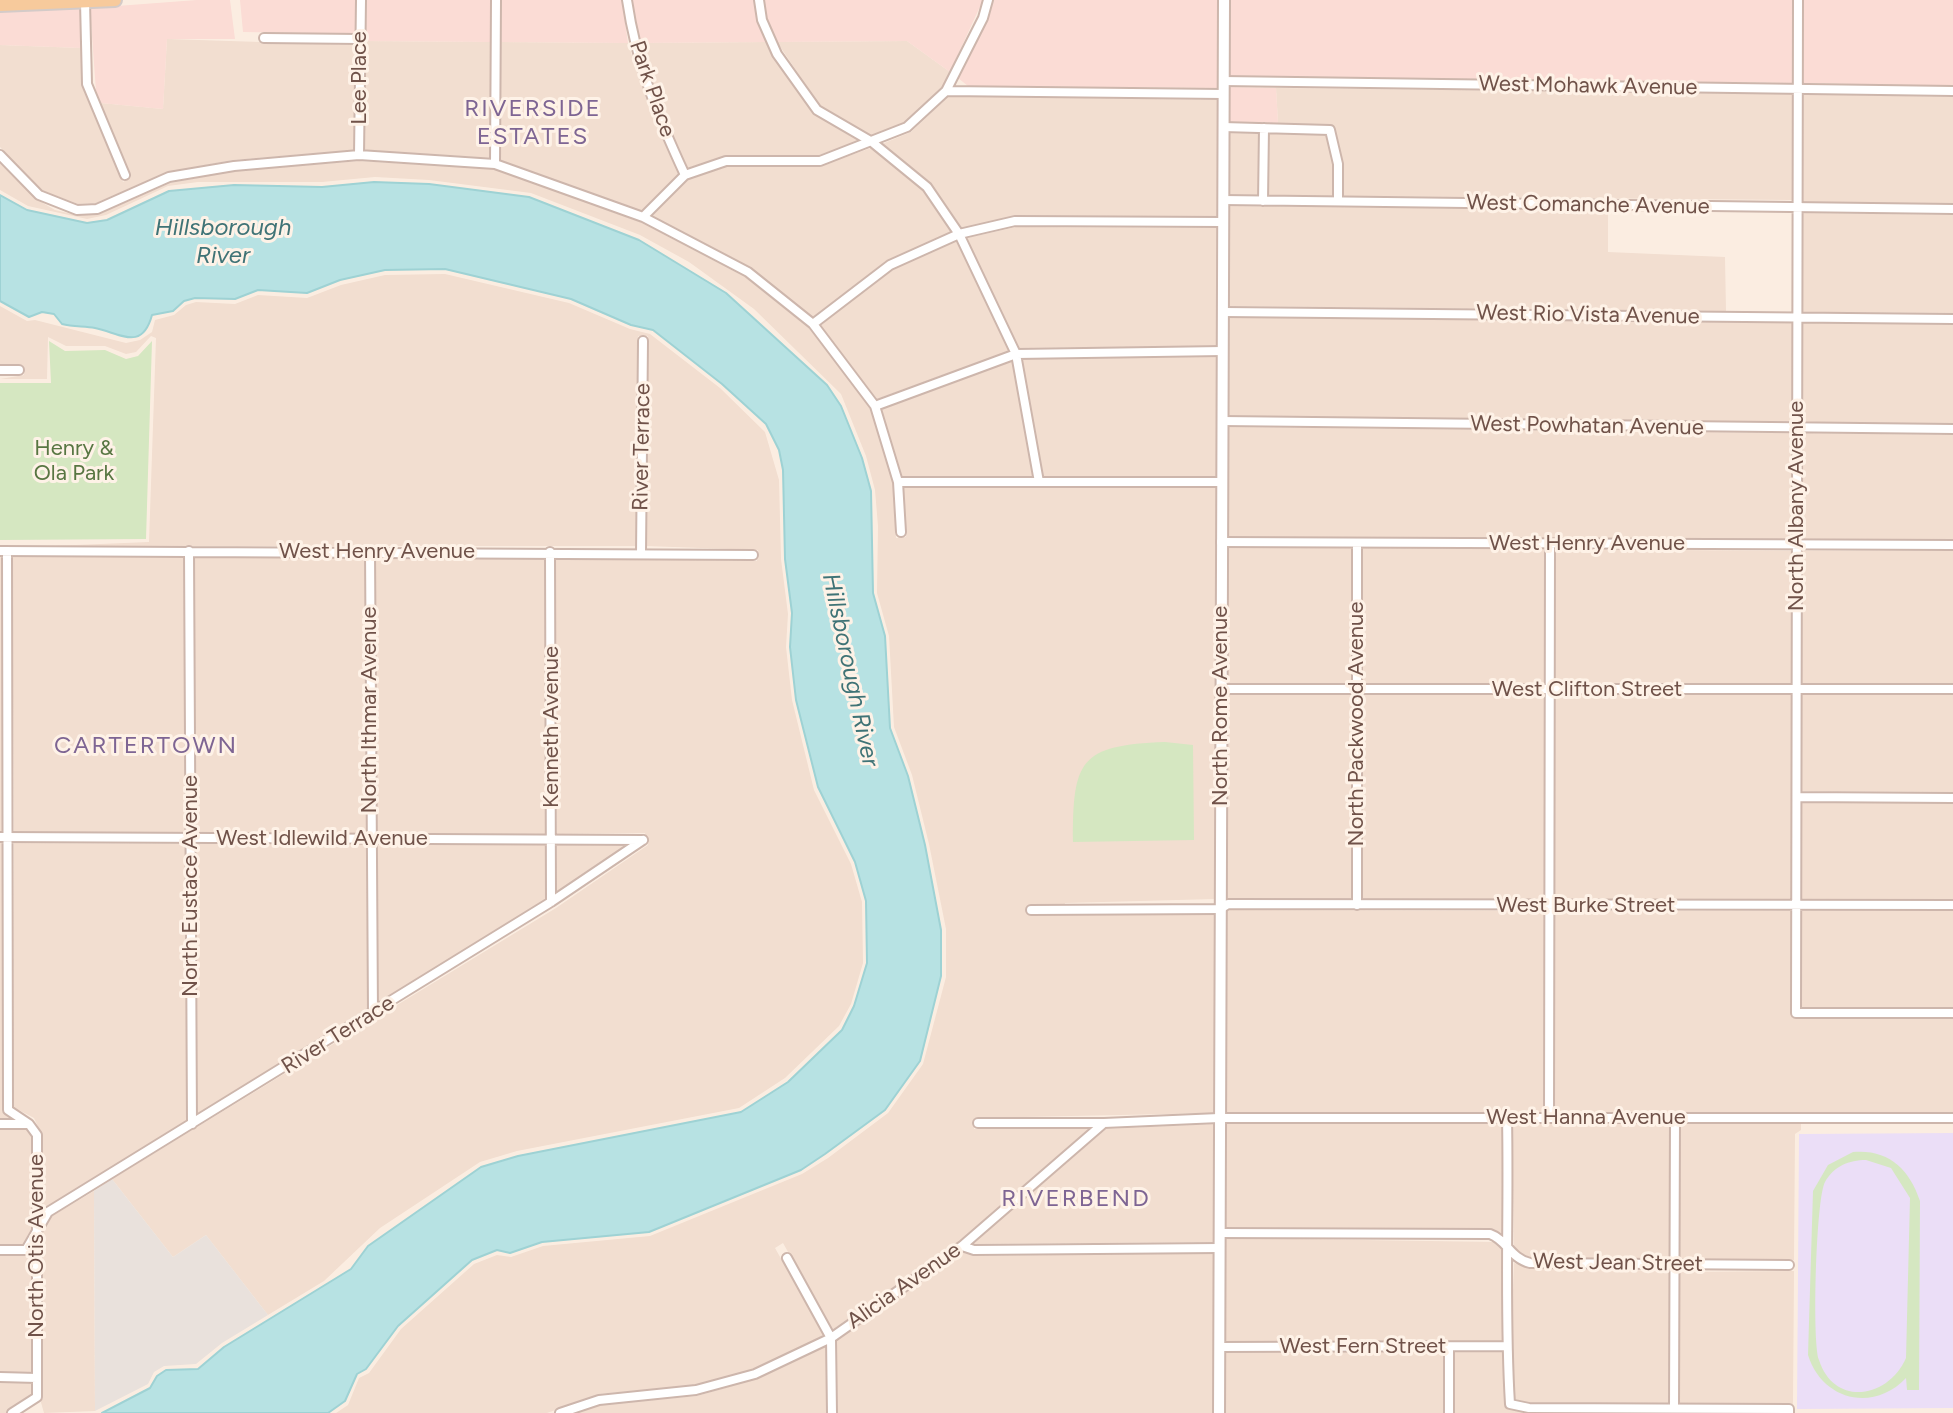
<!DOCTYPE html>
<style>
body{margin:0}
canvas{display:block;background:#fbede1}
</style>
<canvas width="1953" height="1413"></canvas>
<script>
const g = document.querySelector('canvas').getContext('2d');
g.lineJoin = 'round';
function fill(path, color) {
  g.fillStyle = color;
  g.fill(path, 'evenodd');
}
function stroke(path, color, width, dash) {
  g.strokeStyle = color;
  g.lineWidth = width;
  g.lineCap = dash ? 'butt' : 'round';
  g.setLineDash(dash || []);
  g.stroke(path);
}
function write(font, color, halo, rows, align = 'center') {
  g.font = font + ' Figtree,sans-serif';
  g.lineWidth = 6;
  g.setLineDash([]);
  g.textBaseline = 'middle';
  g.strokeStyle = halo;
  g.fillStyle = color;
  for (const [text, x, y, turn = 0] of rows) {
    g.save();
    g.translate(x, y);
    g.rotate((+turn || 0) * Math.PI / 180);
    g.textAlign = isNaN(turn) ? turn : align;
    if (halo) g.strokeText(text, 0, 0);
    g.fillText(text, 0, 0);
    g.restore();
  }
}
fill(new Path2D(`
 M167,39L355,45L354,150L233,160L167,172L96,203L78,204L41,190L0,147V45L82,48L83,86L123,182L131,177L101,103L163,109Z
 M365,41L491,42L490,158L364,150Z
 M907,41L950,72L942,87L905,123L872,136L820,106L777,42Z
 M500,42L628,43L649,108L679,174L642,211L500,160Z
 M766,42L814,114L859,141L819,155L726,156L687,168L657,103L638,43Z
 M1276,88L1793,94V200L1343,196V163L1334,129L1330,125L1271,123L1278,122Z
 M1802,94L1953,97V204L1802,202Z
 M949,96L1218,100V217L1015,216L962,228L930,182L882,144L911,132Z
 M1228,133L1326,135L1333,165V196L1228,195Z
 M871,148L924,191L952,232L887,260L813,318L750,267L652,216L687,180L726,167L820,166Z
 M359,161L494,169L640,222L745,277L809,328L871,408L893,483L896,538L906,537L903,488L1217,487L1215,899L1065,903L1066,913L1215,910V1113L974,1118V1129H1090L961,1240L832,1330L783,1243L775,1248L824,1335L754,1369L695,1385L599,1394L547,1413H336L348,1405L359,1378L369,1373L401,1329L474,1264L497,1255L511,1257L543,1246L650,1236L802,1174L828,1158L888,1113L923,1064L946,977V929L929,844L912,775L894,727L889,636L877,593L878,526L875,490L866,456L841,394L754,309L689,262L640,235L531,193L429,180L375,177L322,182H198L168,186L106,215L87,219L28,206L0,190V162L36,199L55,210L76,215L99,214L170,183L235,171Z
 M1228,206L1608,210V252L1725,257L1726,311L1228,306Z
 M1802,213L1953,215V313L1802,312Z
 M1016,227L1218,228L1219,346L1019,348L967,238Z
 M957,241L1009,351L877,399L820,326L892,269Z
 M445,274L569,303L630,329L650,334L720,388L765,432L779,480L781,559L788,614L786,647L792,700L814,790L851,864L862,902L863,963L851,1004L839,1026L785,1078L739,1108L517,1151L480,1162L380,1228L324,1281L268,1315L206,1235L173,1257L112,1179L556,908L648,845L645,833L557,834L555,558L757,561L758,550L646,546L648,336H638L636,546H51L149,542L156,338L151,336L136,352L126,354L105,346H66L48,337L47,379H0L24,375L23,365H0V306L27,321L35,320L126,343L140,340L152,332L155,320L174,315L186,305L196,302L235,304L258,295L307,298L341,285L385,275Z
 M1228,317L1793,323L1792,422L1227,416Z
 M1802,323L1953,324V424L1802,422Z
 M1218,357L1217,477L1043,476L1022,359Z
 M1012,361L1033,476L902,477L881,409Z
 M1227,427L1792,433L1793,540L1226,537Z
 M1802,433L1953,435V540H1802Z
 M1226,548H1352L1354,684L1226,683Z
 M1362,548L1545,549L1546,684H1363Z
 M1555,549L1793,551L1792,684H1555Z
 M1802,551H1953V684H1802Z
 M0,557H2L4,832H0Z
 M12,557H184L186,833L14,832Z
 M194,557H365L366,834L196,833Z
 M375,557L545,558L547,834H376Z
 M1226,694L1354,695L1352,900L1224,899Z
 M1363,695H1546L1545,900H1362Z
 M1555,695H1792V900H1555Z
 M1802,695H1953V792L1802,791Z
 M1802,802L1953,803V900H1802Z
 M0,843H4V1110L10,1118H0Z
 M14,843L186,844L188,1121L42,1212V1135L34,1118L13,1107Z
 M196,844H366L368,1010L197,1115Z
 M376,845H547V899L378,1004Z
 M557,845L626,846L556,893Z
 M1224,910L1545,911L1544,1113H1224Z
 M1555,911H1792V1018H1953V1113H1554Z
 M1802,911H1953V1007H1801Z
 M1670,1123L1669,1260L1530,1257L1514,1250L1512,1124Z
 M1680,1123L1801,1124V1130L1795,1134L1794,1260L1679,1261Z
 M1215,1124L1214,1242L972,1244L1106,1129Z
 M1224,1124H1502L1504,1235L1490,1229L1224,1228Z
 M0,1129H26L32,1137L33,1230L24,1245L0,1244Z
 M94,1191L95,1411L44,1413L40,1399L14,1413H0V1383H42V1233L52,1216Z
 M1224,1238L1497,1242L1504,1255L1502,1341H1224Z
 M33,1249L32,1372H0V1255L26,1256Z
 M962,1252L975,1256L1214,1253V1413H837L836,1341Z
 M1514,1263L1530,1268L1669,1271V1403H1530L1515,1399L1511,1346Z
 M1794,1271L1793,1404L1679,1403V1272Z
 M826,1346L827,1413H576L600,1405L697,1396L756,1379Z
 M1224,1352H1444V1413H1223Z
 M1454,1352H1502L1505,1404L1524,1413H1453Z`), '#f2ded0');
fill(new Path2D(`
 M197,0H230L235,39H167L163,109L101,103L96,91L90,8Z
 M240,0H356L355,34L243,32Z
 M365,0H491V42L365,41Z
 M501,0H622L628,43L500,42Z
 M632,0H754L757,21L766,42L638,43Z
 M764,0H983L950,72L907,41L777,42L766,18Z
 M994,0H1219L1218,88L968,86L958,78L988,20Z
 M1229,0H1793V83L1228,76Z
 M1803,0H1953V86L1802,83Z
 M81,8L82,48L0,45V12Z
 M1228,87L1276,88L1278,123L1228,122Z`), '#fbdcd5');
fill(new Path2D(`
 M112,1179L173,1257L206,1235L268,1315L222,1343L196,1364L164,1366L154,1372L148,1384L95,1411L94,1191Z`), '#e9e1dc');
fill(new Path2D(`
 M1953,1133V1408L1797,1409L1799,1134Z`), '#ebdef7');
fill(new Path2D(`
 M49,341L65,351L105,350L126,359L138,356L152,341L146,539L0,540V383H51Z
 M1165,742L1193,745L1194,840L1073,842C1073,761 1079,745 1165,742Z
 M1853,1152C1888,1149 1909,1168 1920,1201L1919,1390H1907L1906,1378C1873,1413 1822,1400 1808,1355L1813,1191L1828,1165ZM1866,1160L1891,1168L1910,1198L1906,1358C1888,1399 1834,1407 1819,1360C1812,1341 1816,1198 1825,1182C1834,1166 1849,1160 1866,1160Z`), '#d5e7c1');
const water = new Path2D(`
 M374,182L429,184L529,197L639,240L726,293L827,385L841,406L862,458L871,491L873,593L885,636L890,728L908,776L925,845L941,930V976L920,1061L885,1110L825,1154L801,1170L649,1232L542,1242L510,1253L497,1250L472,1260L398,1326L366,1369L357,1374L345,1401L328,1413H102L150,1388L157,1376L166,1370L198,1369L224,1347L351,1269L368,1246L481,1167L518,1156L741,1112L788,1082L842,1030L854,1006L867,963L866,901L855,862L818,787L796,700L790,647L792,613L785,559L783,470L779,450L766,424L722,384L653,330L631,325L571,299L445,269L385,270L340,280L307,293L258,290L235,299L195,298L184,301L173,311L152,315C142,352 120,333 95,328C84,326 73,327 62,324L54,314L42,312L29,317L0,301V195L27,210L87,223L107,220L169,191L234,185L322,187Z`);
fill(water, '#b7e2e3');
stroke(water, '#9ed2d4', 2);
const minor = new Path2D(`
 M627,0C636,63 658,117 685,175
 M759,0L762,20L777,54L817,110L872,142L927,187L959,234L1016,354L1039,482
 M1798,0L1796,1013H1953
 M85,2L87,84L125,175
 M264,38L360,39
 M1223,81L1953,91
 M946,91L983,18L988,0
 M1223,127L1330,130L1338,164V201
 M0,155L39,195L77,210L97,209L169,177L234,166L359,155L495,164L643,217L748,272L813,324L875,406L898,482L901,532
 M359,155L361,0
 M495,164L496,0
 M1223,200L1953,209
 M1263,201L1264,128
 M643,217L685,175L726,161H820L907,127L946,91L1223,94
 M1224,312L1953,319
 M813,324L890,265L959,234L1015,221L1223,222
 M0,370H19
 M875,406L1016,354L1223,351
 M1222,421L1953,429
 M898,482H1221
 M1221,542L1953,545
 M1357,543V905
 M0,551L753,555
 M7,551L8,1110L29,1124L37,1135V1397L12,1413
 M189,551L192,1124
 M370,551L373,1013
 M550,552L551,902
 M641,554L643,341
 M1221,689H1953
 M1797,797L1953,798
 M0,837L643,840
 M1031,910L1220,909L1228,904L1953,905
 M1507,1118C1509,1213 1504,1309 1510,1404L1529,1408L1789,1409V1413
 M1549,1118L1550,544
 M978,1123H1104
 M0,1124H27
 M1219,1233L1490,1234C1507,1240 1510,1258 1530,1263L1789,1265
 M962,1246L974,1250L1219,1248
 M0,1250H26L48,1212L551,902L643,840
 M787,1258L831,1338L832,1413
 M1219,1347L1506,1346
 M0,1377L37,1378
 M1674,1408L1675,1118
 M560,1413L599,1400L696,1390L755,1374L831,1338L962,1246L1104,1123L1219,1118H1953
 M1449,1413V1347`);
const tertiary = new Path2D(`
 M1219,1413L1224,0`);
const primary = new Path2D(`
 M0,5L115,0`);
stroke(minor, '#cdb6ac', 12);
stroke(tertiary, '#cdb6ac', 14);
stroke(primary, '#d4cbc8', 16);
stroke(minor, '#fff', 8);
stroke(tertiary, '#fff', 10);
stroke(primary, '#f7ca9c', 12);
write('22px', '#705249', '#fef2e7', [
 ["Lee Place",360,78,-90],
 ["West Mohawk Avenue",1588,86,1],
 ["Park Place",652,89,71],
 ["West Comanche Avenue",1588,205,1],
 ["West Rio Vista Avenue",1588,315,1],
 ["West Powhatan Avenue",1587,426,1],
 ["River Terrace",642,447,-89],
 ["North Albany Avenue",1797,506,-90],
 ["West Henry Avenue",1587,544],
 ["West Henry Avenue",377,552],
 ["West Clifton Street",1587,690],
 ["North Rome Avenue",1221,706,-90],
 ["North Ithmar Avenue",370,710,-90],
 ["North Packwood Avenue",1357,724,-90],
 ["Kenneth Avenue",552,727,-90],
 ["West Idlewild Avenue",322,839],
 ["North Eustace Avenue",191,886,-90],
 ["West Burke Street",1586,906],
 ["River Terrace",338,1035,-32],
 ["West Hanna Avenue",1586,1118],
 ["North Otis Avenue",37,1246,-90],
 ["West Jean Street",1618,1263,1],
 ["Alicia Avenue",904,1286,-35],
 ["West Fern Street",1363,1347]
]);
write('22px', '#587642', '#fef2e7', [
 ["Henry &",74,449],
 ["Ola Park",74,474]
]);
g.letterSpacing = '2px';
write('24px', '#7e6593', '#fef2e7', [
 ["RIVERSIDE",533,109],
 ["ESTATES",533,137],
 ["CARTERTOWN",146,746],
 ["RIVERBEND",1076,1199]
]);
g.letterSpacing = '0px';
write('italic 24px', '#3f7376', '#fef2e7', [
 ["Hillsborough",223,228],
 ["River",223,256],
 ["Hillsborough River",850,670,78]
]);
</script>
